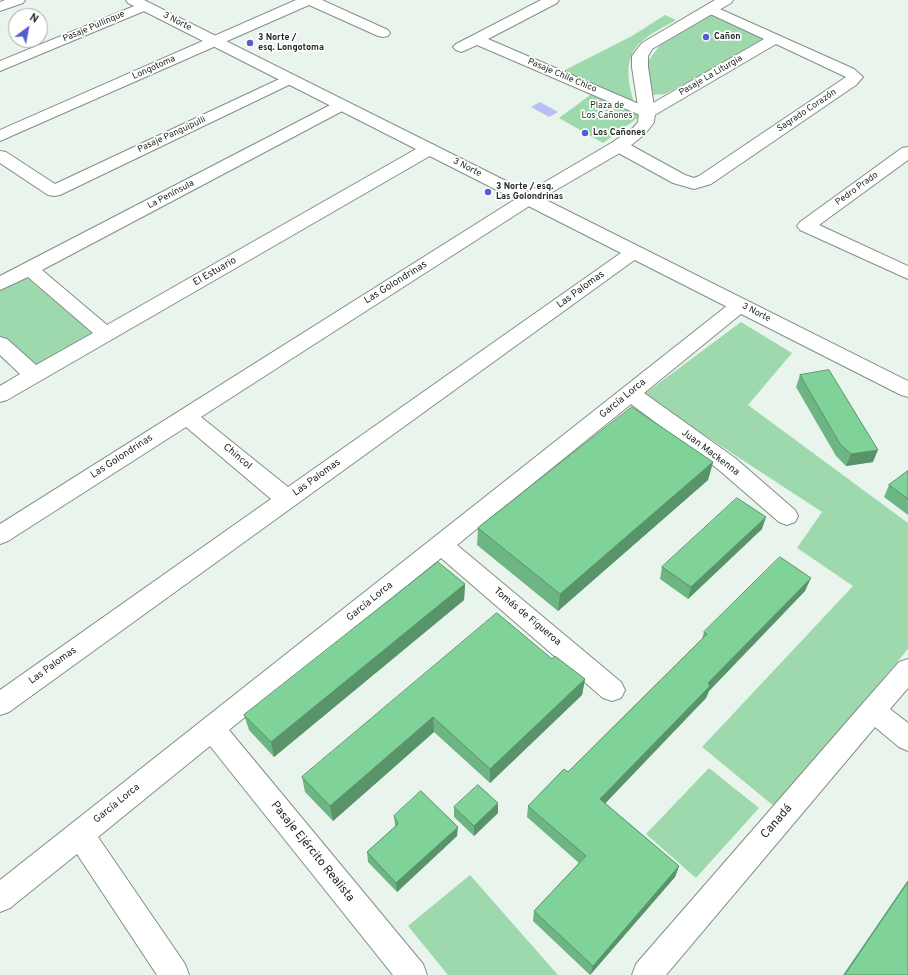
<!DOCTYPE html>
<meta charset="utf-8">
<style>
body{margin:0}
#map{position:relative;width:908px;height:975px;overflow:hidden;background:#e9f5ec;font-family:Overpass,sans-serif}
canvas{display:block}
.north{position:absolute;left:8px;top:8px;width:40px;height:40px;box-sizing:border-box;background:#fff;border:1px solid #a7a9a8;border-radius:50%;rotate:32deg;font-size:11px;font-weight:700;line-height:16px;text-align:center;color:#242925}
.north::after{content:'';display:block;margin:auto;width:14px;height:18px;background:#575bd2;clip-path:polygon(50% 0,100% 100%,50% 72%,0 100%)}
</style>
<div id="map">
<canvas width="908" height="975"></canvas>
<div class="north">N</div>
</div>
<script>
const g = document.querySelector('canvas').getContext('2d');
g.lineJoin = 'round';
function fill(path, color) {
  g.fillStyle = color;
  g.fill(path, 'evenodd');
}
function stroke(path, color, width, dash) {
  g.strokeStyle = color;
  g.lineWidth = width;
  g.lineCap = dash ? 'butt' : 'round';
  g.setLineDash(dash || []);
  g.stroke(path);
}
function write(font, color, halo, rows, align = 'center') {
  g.font = font + ' Overpass,sans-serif';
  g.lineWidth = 3.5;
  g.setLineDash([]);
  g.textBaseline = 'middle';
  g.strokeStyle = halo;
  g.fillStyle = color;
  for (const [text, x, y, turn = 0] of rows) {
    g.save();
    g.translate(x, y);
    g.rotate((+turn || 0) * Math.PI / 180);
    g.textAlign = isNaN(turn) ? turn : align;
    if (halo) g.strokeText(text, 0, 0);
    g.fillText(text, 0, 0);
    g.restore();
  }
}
fill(new Path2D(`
 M665,15L676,20C664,27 649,34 639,44C620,64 631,94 639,117L603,143L559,118L601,87L563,71L632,36Z
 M710,15L724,18L769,39L665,94L651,95L648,61L664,40Z
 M26,277L93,333L35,366L0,335V291Z
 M741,322L792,353L748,405L908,523V649L775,807L702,747L853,586L797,548L822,512L643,395Z
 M709,768L759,808L696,878L646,834Z
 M470,875L558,975H448L408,926Z`), '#9ed9ae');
fill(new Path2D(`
 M540,102L558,112L549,117L531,107Z`), '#b8c1f2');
const street = new Path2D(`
 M5,0H25L23,3L0,11V2Z
 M296,0H322L388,30L390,33L388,36L383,37L378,36L309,5L0,141V130Z
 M541,0H559L557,3L488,39L646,107L764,39L706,12L704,9L706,6L711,5L854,69L863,77L856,85L711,184L694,189L673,183L613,150L611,146L613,142L619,141L625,142L685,175L694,178L699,176L846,77L776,44L653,116L647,118L477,45L466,50L461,52L456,50L453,47L456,44Z
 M144,2L149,3L151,6L149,9L0,71V61Z
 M290,74L295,76L298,79L295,82L60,195L54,196L48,195L0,163V151L6,152L55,184Z
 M342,100L348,102L350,105L348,108L42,270L107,325L423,145L429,144L435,145L437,149L435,153L7,400L0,402V386L20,374L0,355V337L7,339L36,365L93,333L28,277L0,290V276L336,102Z
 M908,147V160L819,225L908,266V279L800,230L797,226L800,222L902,148Z
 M528,194L534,195L537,199L534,203L201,417L288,487L628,248L634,246L640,248L643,252L640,256L9,712L0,715V690L271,499L186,427L8,541L0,544V524L522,195Z
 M740,299L747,301L750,305L747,309L644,393L735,458L795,510L798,516L795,522L787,525L779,522L719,470L631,404L457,545L621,682L625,690L621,698L612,701L603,698L441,558L229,730L423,964L427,975H393L210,746L98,837L185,964L189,975H157L77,854L10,908L0,912V880L733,301Z
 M908,659V688L890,709L908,723V751L899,747L875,727L666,975H632L636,964L864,702L899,662Z`);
const secondary = new Path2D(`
 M126,0H144L528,192L613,142L633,128L638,122L639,113L632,67V56L642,43L715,0H733L731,3L652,49L648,56V67L655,113L654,122L652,125L645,134L625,150L542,198L908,381V397L901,395L128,3Z`);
stroke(street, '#838e85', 2);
stroke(secondary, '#838e85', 2);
fill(street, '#fff');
fill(secondary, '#fff');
fill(new Path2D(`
 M800,375L873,462L846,466L836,456L796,387Z
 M713,462L708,480L558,611L477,545L478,528Z
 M908,471V515L884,497L889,485Z
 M762,529L688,599L660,579L662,567Z
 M465,584L464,600L274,757L249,730L244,715Z
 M805,591L709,691L706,698L605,803L679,866L675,877L590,975L533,921L534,911L579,863L527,817L528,806L568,772L702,639L704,632Z
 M552,659L585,679L582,695L490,783L434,732L333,821L305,792L302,777Z
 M454,807L498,813L474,836L454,817Z
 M394,816L457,836L397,892L368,862L367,852L395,827V825Z
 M908,880V975H843Z`), '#6db583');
fill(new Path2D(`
 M878,450L873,462L846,466L851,454Z
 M713,462L708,480L558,611L560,594Z
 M766,517L762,529L688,599L691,587Z
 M811,578L805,591L709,691L706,698L598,811L600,799L708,683Z
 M465,584L464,600L274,757L271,742Z
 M585,679L582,695L490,783V769Z
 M433,717L434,732L333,821L330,806Z
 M498,803V813L474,836V826Z
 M458,827L457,836L397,892L396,883Z
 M679,866L675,877L590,975L593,966Z`), '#59936a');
const building = new Path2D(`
 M829,370L878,450L851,454L840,444L800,375Z
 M632,407L713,462L560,594L478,528Z
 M908,471V499L889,485Z
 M737,498L766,517L691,587L662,567Z
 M780,557L811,578L708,683L710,686L600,799L679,866L593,966L534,911L586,856L528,806L564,769L568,772L707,634L704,632Z
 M438,562L465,584L271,742L244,715Z
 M497,613L552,659L555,656L585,679L490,769L433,717L330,806L302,777Z
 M478,785L498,803L474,826L454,807Z
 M421,791L458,827L396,883L367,852L398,824L394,816Z
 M908,882V975H845Z`);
fill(building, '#7fd298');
stroke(building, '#59936a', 1);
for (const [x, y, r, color] of [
 [706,37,4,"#575bd2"],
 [250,43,4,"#575bd2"],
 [585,133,4,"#575bd2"],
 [488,192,4,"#575bd2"]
]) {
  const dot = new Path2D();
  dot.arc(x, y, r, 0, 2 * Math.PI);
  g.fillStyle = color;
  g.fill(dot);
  stroke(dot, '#fff', 1.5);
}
write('9px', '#242925', '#fff', [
 ["3 Norte",177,22,27],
 ["Pasaje Pullinque",94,27,-23],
 ["Longotoma",154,68,-24],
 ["Pasaje Chile Chico",562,76,23],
 ["Pasaje La Liturgia",711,76,-30],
 ["Sagrado Corazón",807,111,-34],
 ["Pasaje Panguipulli",172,135,-25],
 ["3 Norte",467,168,27],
 ["Pedro Prado",857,189,-36],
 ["La Península",171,195,-28],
 ["3 Norte",756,313,27]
]);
write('bold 9px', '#242925', '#fff', [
 ["Cañon",714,37],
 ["3 Norte /",258,38],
 ["esq. Longotoma",258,48],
 ["Los Cañones",593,133],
 ["3 Norte / esq.",496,187],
 ["Las Golondrinas",496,197]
], 'left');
write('9px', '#153821', '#fff', [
 ["Plaza de",607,106],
 ["Los Cañones",607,116]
]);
write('10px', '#242925', '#fff', [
 ["El Estuario",215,272,-30],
 ["Las Golondrinas",396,283,-32],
 ["Las Palomas",581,290,-36],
 ["García Lorca",623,399,-39],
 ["Juan Mackenna",710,453,37],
 ["Las Golondrinas",122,457,-33],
 ["Chincol",237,457,40],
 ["Las Palomas",317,478,-36],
 ["García Lorca",370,602,-39],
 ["Tomás de Figueroa",527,617,40],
 ["Las Palomas",53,666,-36],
 ["García Lorca",117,804,-39]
]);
write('12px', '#242925', '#fff', [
 ["Canadá",777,822,-49],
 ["Pasaje Ejército Realista",312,852,51]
]);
</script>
